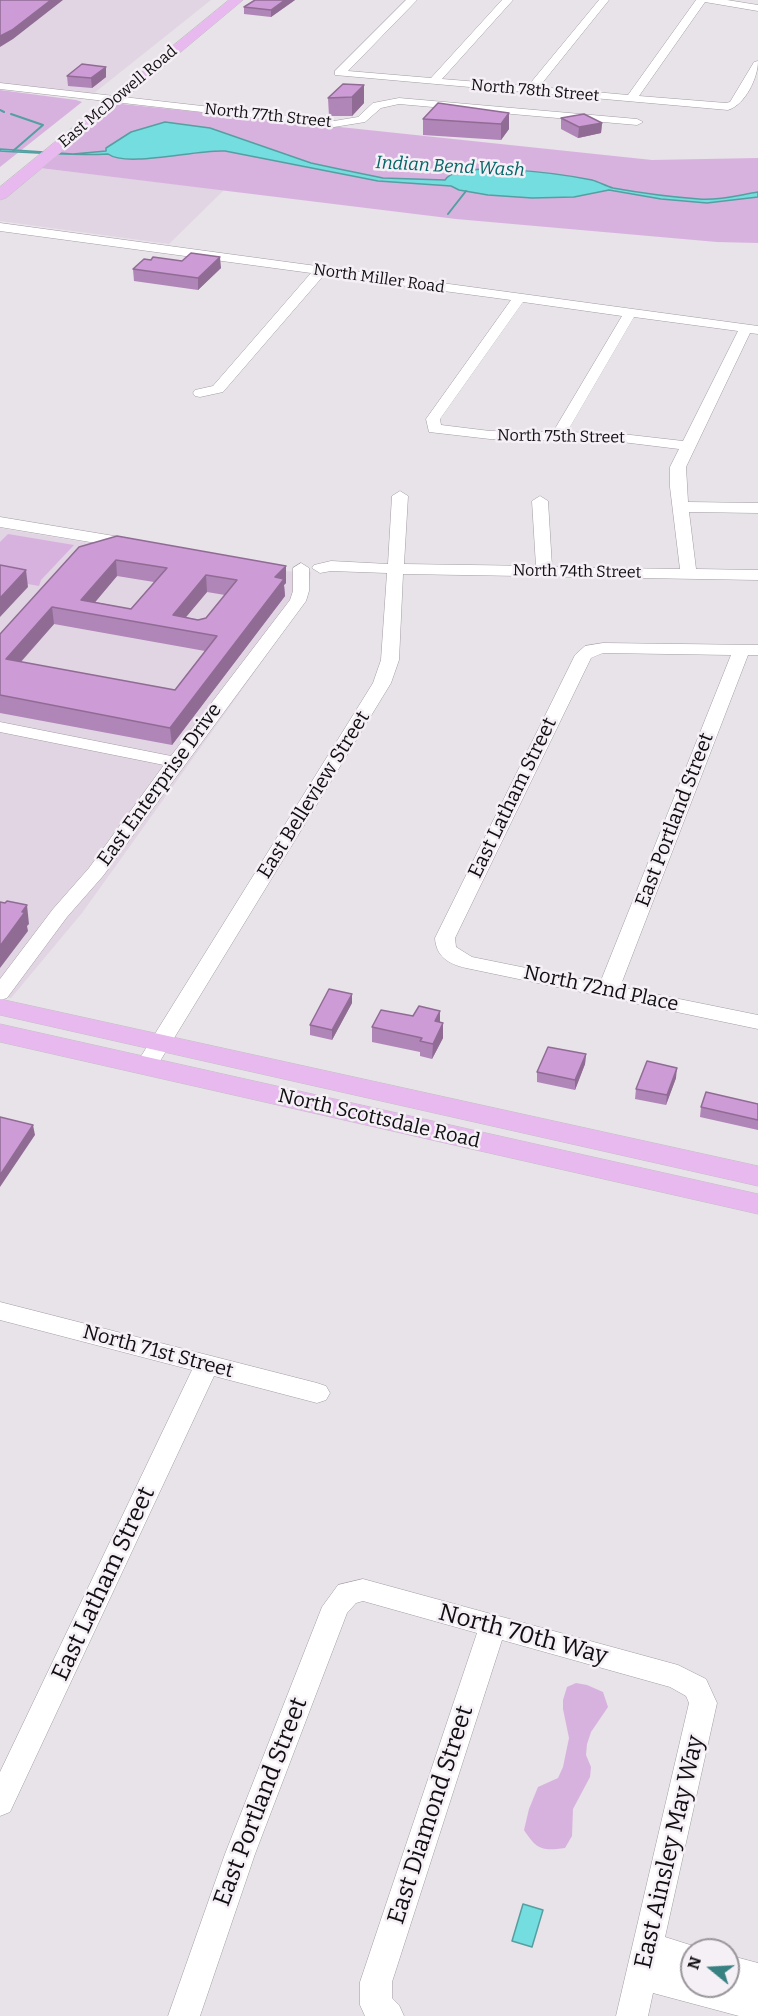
<!DOCTYPE html>
<style>
body{margin:0}
#map{position:relative;width:758px;height:2016px;overflow:hidden;background:#e8e2e9;font-family:Bitter,serif}
canvas{display:block}
.north{position:absolute;left:680px;top:1938px;width:60px;height:60px;box-sizing:border-box;background:#f5eff6;border:2px solid #99959a;border-radius:50%;rotate:288deg;font-size:16px;font-weight:700;line-height:24px;text-align:center;color:#100e10}
.north::after{content:'';display:block;margin:auto;width:21px;height:27px;background:#388182;clip-path:polygon(50% 0,100% 100%,50% 72%,0 100%)}
</style>
<div id="map">
<canvas width="758" height="2016"></canvas>
<div class="north">N</div>
</div>
<script>
const g = document.querySelector('canvas').getContext('2d');
g.lineJoin = 'round';
function fill(path, color) {
  g.fillStyle = color;
  g.fill(path, 'evenodd');
}
function stroke(path, color, width, dash) {
  g.strokeStyle = color;
  g.lineWidth = width;
  g.lineCap = dash ? 'butt' : 'round';
  g.setLineDash(dash || []);
  g.stroke(path);
}
function write(font, color, halo, rows, align = 'center') {
  g.font = font + ' Bitter,serif';
  g.lineWidth = 5;
  g.setLineDash([]);
  g.textBaseline = 'middle';
  g.strokeStyle = halo;
  g.fillStyle = color;
  for (const [text, x, y, turn = 0] of rows) {
    g.save();
    g.translate(x, y);
    g.rotate((+turn || 0) * Math.PI / 180);
    g.textAlign = isNaN(turn) ? turn : align;
    if (halo) g.strokeText(text, 0, 0);
    g.fillText(text, 0, 0);
    g.restore();
  }
}
fill(new Path2D(`
 M0,0H211L93,94L0,84Z
 M40,168L224,190L169,244L0,221V201Z
 M0,528L250,570L311,572L307,599L82,913L11,998L0,996Z`), '#e1d5e3');
fill(new Path2D(`
 M0,90L76,100L82,102L0,167Z
 M122,104L652,160L758,158V243L717,242L456,219L40,168L116,105Z
 M8,534L74,545L41,580L39,586L0,579V542Z
 M576,1683L587,1685L603,1692L608,1707L591,1732L587,1744L586,1755L591,1767L590,1777L573,1809L572,1836L565,1848C542,1851 537,1850 524,1830L529,1809L538,1787L558,1778L563,1767L569,1738L563,1709V1700L567,1687Z`), '#d8b2de');
const water = new Path2D(`
 M165,122L210,128L311,163L339,169L383,178L445,180C458,158 567,175 592,180C599,182 606,186 613,188C641,193 671,197 699,199C718,201 739,195 758,192V197L707,203L661,199L609,190L574,197L532,198L488,195L459,190L451,186L378,181L225,151C197,149 127,168 108,154C72,156 36,153 0,151V149L73,154L106,151V148L131,132Z
 M523,1904L543,1910L532,1947L512,1941Z`);
fill(water, '#73dddf');
stroke(water, '#559fa1', 1.5);
stroke(new Path2D(`
 M0,110L4,112
 M11,114L43,125L13,151
 M448,214L466,191`), '#559fa1', 2);
const minor = new Path2D(`
 M406,0H417L348,71L431,78L502,0H513L442,79L528,86L599,0H609L539,87L628,95L696,0H727L758,5V11L705,2L639,96L726,103L730,102L754,62L758,61C758,78 745,105 728,110L335,75V71Z
 M0,83L334,121L358,117L373,103L399,98L637,119L643,122L637,125L399,104L381,108L365,122L334,127L0,89Z
 M0,223L758,326V334L750,333L686,467L688,502L758,503V513L689,512L696,569L758,570V580L403,574L399,660L391,683L157,1066L154,1071L146,1073L138,1071L135,1066L373,683L381,660L387,573L331,571L320,573L312,568L314,565L331,561L388,564L392,496L400,491L408,496L404,564L536,566L532,501L540,496L548,501L552,567L680,569L670,487V467L679,449L622,442L490,439L429,432L426,419L511,300L324,275L223,392L200,397L195,396L193,393L195,390L213,386L311,273L0,231ZM523,302L622,316L553,432L490,431L441,425L440,419ZM634,317L738,331L683,441L622,434L567,432Z
 M0,517L132,539L140,544L132,549L0,527Z
 M301,563L309,568V591L306,601L103,876L67,917L7,998L0,1000V979L53,909L89,868L164,765L0,732V722L171,756L290,600L293,591V568Z
 M603,643L758,645V655H748L620,987L758,1015V1029L466,968C448,964 436,956 435,938L575,655L585,646ZM603,653L731,655L600,983L472,957L456,947L455,938L591,658Z
 M0,1302L317,1383L326,1386L330,1393L326,1400L317,1403L214,1376L10,1812L0,1816V1772L192,1370L0,1320Z
 M363,1579L678,1665L706,1679L717,1703L665,1937L703,1949L692,1950V1986H728V1955L758,1963V2016H739L653,1993L648,2016H616L689,1703L686,1696L670,1687L502,1640L392,1982V1998L399,2005L404,2016H365L360,2005V1982L477,1633L363,1601L356,1603L347,1613L255,1854L200,2016H168L225,1854L322,1607L338,1585Z`);
const major = new Path2D(`
 M229,0H243L6,198L0,200V187Z
 M0,999L758,1166V1186L0,1015Z
 M0,1024L758,1194V1214L0,1042Z`);
stroke(minor, '#a29da3', 1);
stroke(major, '#c1c0c1', 1);
fill(minor, '#fff');
fill(major, '#e7b9ee');
fill(new Path2D(`
 M295,0L271,17L244,14V7Z
 M106,67V77L92,88L68,86L67,76Z
 M343,84L364,103L352,116H329L328,98Z
 M509,113V129L501,140L423,135V119Z
 M561,118L602,123L601,133L578,138L561,129Z
 M182,261L221,268L198,290L134,281L133,269Z
 M79,547L286,583L284,585L285,596L172,745L0,713V634ZM117,576L154,582L131,609L95,602ZM207,592L225,595L206,618L198,620L186,617ZM54,624L205,651L175,690L21,662Z
 M352,1003L332,1040L310,1035V1025Z
 M440,1011V1022L443,1023V1038L432,1059L420,1056V1052L372,1042V1027L413,1016Z
 M586,1054L585,1064L575,1090L537,1082V1072Z
 M676,1078L666,1105L635,1099L636,1089Z
 M758,1104V1130L700,1117L701,1107Z`), '#b085b7');
fill(new Path2D(`
 M51,0H63L13,39L0,47V36Z
 M285,0H295L271,17V10Z
 M106,67V77L92,88L91,78Z
 M364,85V103L352,116V97Z
 M509,113V129L501,140V124Z
 M602,123L601,133L578,138L579,127Z
 M220,257L221,268L198,290V278Z
 M116,560L117,576L86,613L81,600Z
 M286,566V583L284,585L285,596L172,745L170,728L275,577Z
 M26,570L28,587L0,617V598Z
 M206,575L207,592L176,629L173,615Z
 M52,607L54,624L8,676L6,659Z
 M27,905L29,924L27,926L28,931L0,968V946Z
 M352,994V1003L332,1040V1030Z
 M440,1011V1025L435,1021Z
 M443,1023V1038L432,1059L433,1044Z
 M586,1054L585,1064L575,1090V1080Z
 M677,1068L676,1078L666,1105L667,1095Z
 M33,1125L35,1135L0,1187V1175Z`), '#906c95');
const building = new Path2D(`
 M0,0H51L12,30L0,36Z
 M255,0H285L271,10L244,7Z
 M82,64L106,67L91,78L67,76Z
 M343,84L364,85L352,97L328,98Z
 M438,103L509,113L501,124L423,119Z
 M584,114L602,123L579,127L561,118Z
 M191,253L220,257L198,278L133,269L144,259L151,260L153,257L182,261Z
 M117,536L286,566L275,577L284,579L170,728L0,695V634L79,547ZM116,560L167,568L131,609L81,600ZM206,575L237,580L206,618L198,620L173,615ZM52,607L217,636L175,690L6,659Z
 M0,565L26,570L0,598Z
 M7,901L27,905L22,912H25L0,946V902L5,903Z
 M329,989L352,994L332,1030L310,1025Z
 M419,1006L440,1011L435,1021L443,1023L433,1044L420,1041L422,1038L372,1027L381,1010L413,1016Z
 M548,1047L586,1054L575,1080L537,1072Z
 M647,1061L677,1068L667,1095L636,1089Z
 M706,1092L758,1104V1120L701,1107Z
 M0,1117L33,1125L0,1175Z`);
fill(building, '#cd9bd5');
stroke(building, '#906c95', 1.5);
write('16px', '#100e10', '#f5eff6', [
 ["North 78th Street",535,91,5],
 ["East McDowell Road",118,97,-40],
 ["North 77th Street",268,116,6],
 ["North Miller Road",379,279,8],
 ["North 75th Street",561,437,1],
 ["North 74th Street",577,572,1]
]);
write('italic 18px', '#026466', '#f5eff6', [
 ["Indian Bend Wash",450,167,3]
]);
write('20px', '#100e10', '#f5eff6', [
 ["East Enterprise Drive",160,785,-54],
 ["East Belleview Street",314,795,-58],
 ["East Latham Street",513,798,-64],
 ["East Portland Street",675,820,-69],
 ["North 72nd Place",601,989,12],
 ["North Scottsdale Road",379,1119,13],
 ["North 71st Street",158,1352,15]
]);
write('24px', '#100e10', '#f5eff6', [
 ["East Latham Street",104,1584,-65],
 ["North 70th Way",523,1635,15],
 ["East Portland Street",261,1802,-69],
 ["East Diamond Street",431,1815,-72],
 ["East Ainsley May Way",670,1852,-77]
]);
</script>
